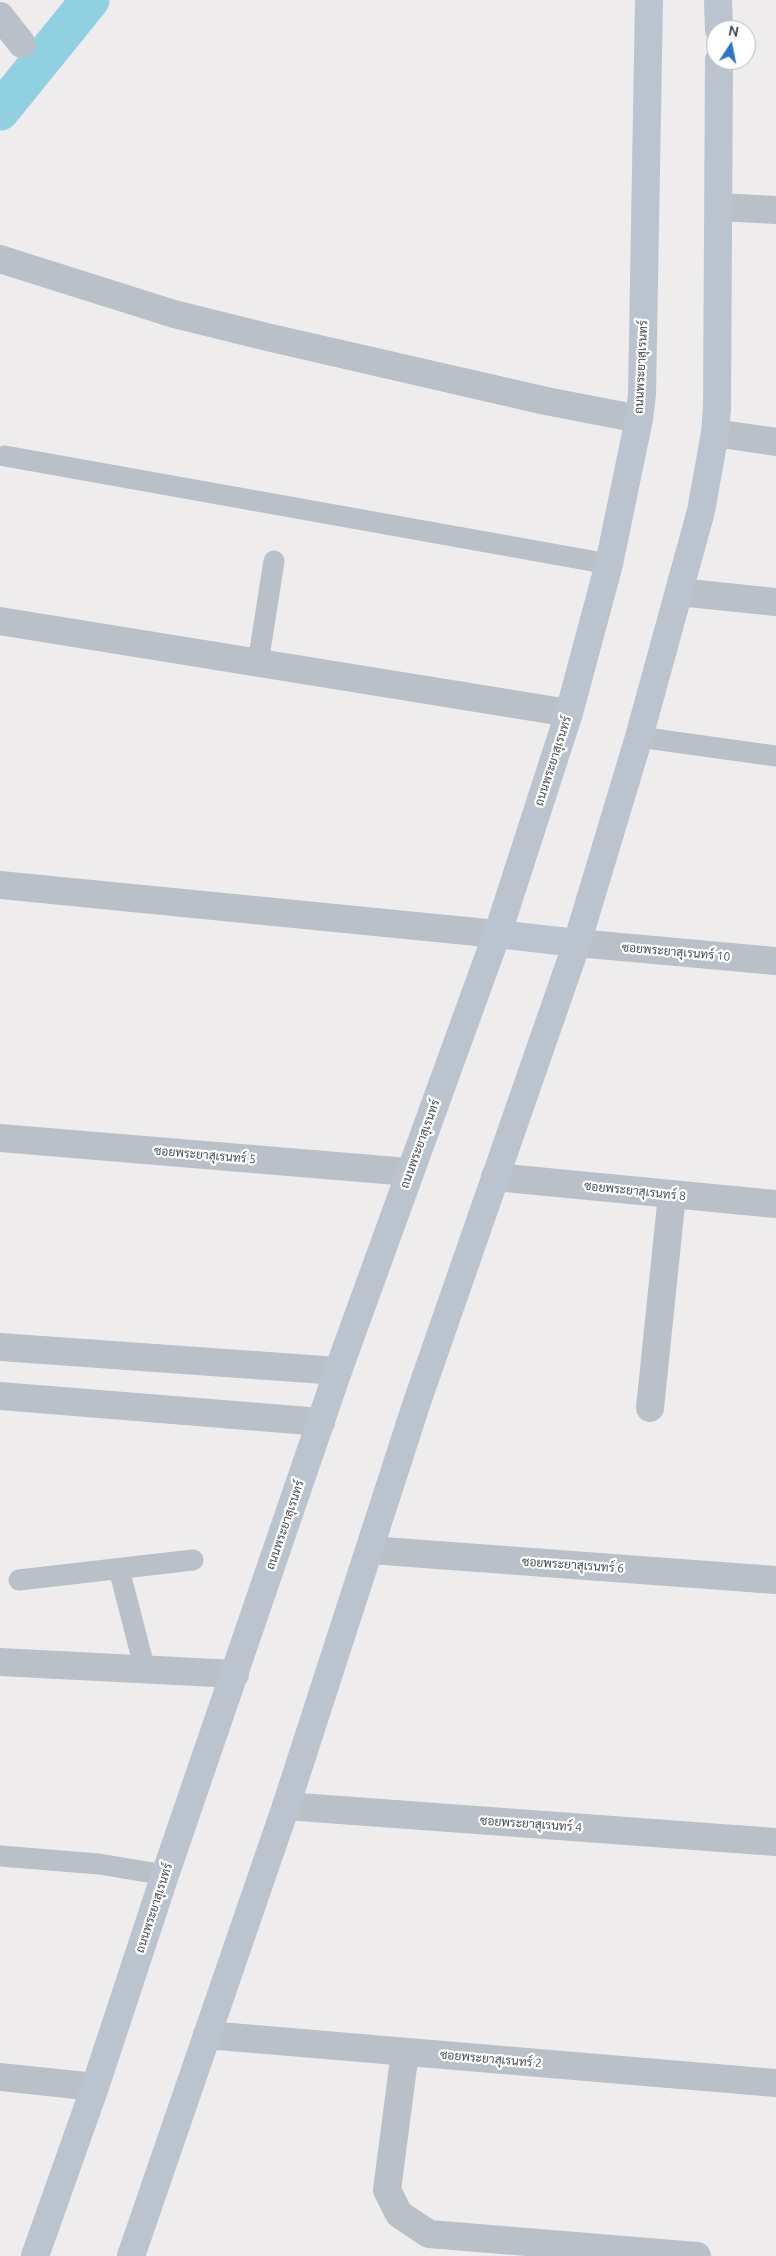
<!DOCTYPE html>
<meta charset="utf-8">
<style>
body{margin:0}
#map{position:relative;width:776px;height:2256px;overflow:hidden;background:#eeecec;font-family:Ubuntu,sans-serif}
canvas{display:block}
.north{position:absolute;left:706px;top:20px;width:50px;height:50px;box-sizing:border-box;background:#fff;border:1px solid #b5b9bc;border-radius:50%;rotate:11deg;font-size:14px;font-weight:700;line-height:20px;text-align:center;color:#464f57}
.north::after{content:'';display:block;margin:auto;width:18px;height:22px;background:#2e73c6;clip-path:polygon(50% 0,100% 100%,50% 72%,0 100%)}
</style>
<div id="map">
<canvas width="776" height="2256"></canvas>
<div class="north">N</div>
</div>
<script>
const g = document.querySelector('canvas').getContext('2d');
g.lineJoin = 'round';
function stroke(path, color, width, dash) {
  g.strokeStyle = color;
  g.lineWidth = width;
  g.lineCap = dash ? 'butt' : 'round';
  g.setLineDash(dash || []);
  g.stroke(path);
}
function write(font, color, halo, rows, align = 'center') {
  g.font = font + ' Ubuntu,Sarabun,sans-serif';
  g.lineWidth = 4.5;
  g.setLineDash([]);
  g.textBaseline = 'middle';
  g.strokeStyle = halo;
  g.fillStyle = color;
  for (const [text, x, y, turn = 0] of rows) {
    g.save();
    g.translate(x, y);
    g.rotate((+turn || 0) * Math.PI / 180);
    g.textAlign = isNaN(turn) ? turn : align;
    if (halo) g.strokeText(text, 0, 0);
    g.fillText(text, 0, 0);
    g.restore();
  }
}
stroke(new Path2D(`
 M0,111L90,0`), '#90d0e0', 39);
stroke(new Path2D(`
 M5,456L609,564
 M258,663L274,561
 M639,737L776,756
 M119,1569L145,1670
 M19,1580L193,1560
 M0,1856L99,1864L165,1875`), '#b9c0c7', 21);
stroke(new Path2D(`
 M0,16L22,44
 M719,207L776,210
 M0,259L174,314L267,337L546,401L639,419
 M715,433L776,442
 M679,592L776,602
 M0,621L569,713
 M0,885L497,934
 M577,943L776,961
 M0,1138L409,1172
 M495,1177L776,1204
 M0,1347L338,1371
 M0,1396L321,1422
 M650,1408L672,1195
 M370,1550L776,1580
 M0,1662L235,1674
 M286,1806L776,1842
 M207,2035L776,2083
 M405,2052L387,2190L399,2214L429,2234L697,2256
 M0,2077L95,2087`), '#b9c0c7', 28);
stroke(new Path2D(`
 M718,0L719,30
 M497,934L577,943
 M35,2256L95,2087L165,1875L338,1371L502,920L569,713L609,564L639,419L642,394L649,0
 M131,2256L286,1806L417,1402L577,943L639,737L701,511L715,433L717,409L719,60`), '#bbc4ce', 28);
write('12px', '#464f57', '#fff', [
 ["ถนนพระยาสุเรนทร์",641,367,-87],
 ["ถนนพระยาสุเรนทร์",553,761,-72],
 ["ซอยพระยาสุเรนทร์ 10",676,952,5],
 ["ถนนพระยาสุเรนทร์",420,1144,-70],
 ["ซอยพระยาสุเรนทร์ 5",205,1155,5],
 ["ซอยพระยาสุเรนทร์ 8",635,1191,6],
 ["ถนนพระยาสุเรนทร์",285,1525,-71],
 ["ซอยพระยาสุเรนทร์ 6",573,1565,4],
 ["ซอยพระยาสุเรนทร์ 4",531,1824,4],
 ["ถนนพระยาสุเรนทร์",154,1908,-72],
 ["ซอยพระยาสุเรนทร์ 2",491,2059,5]
]);
</script>
